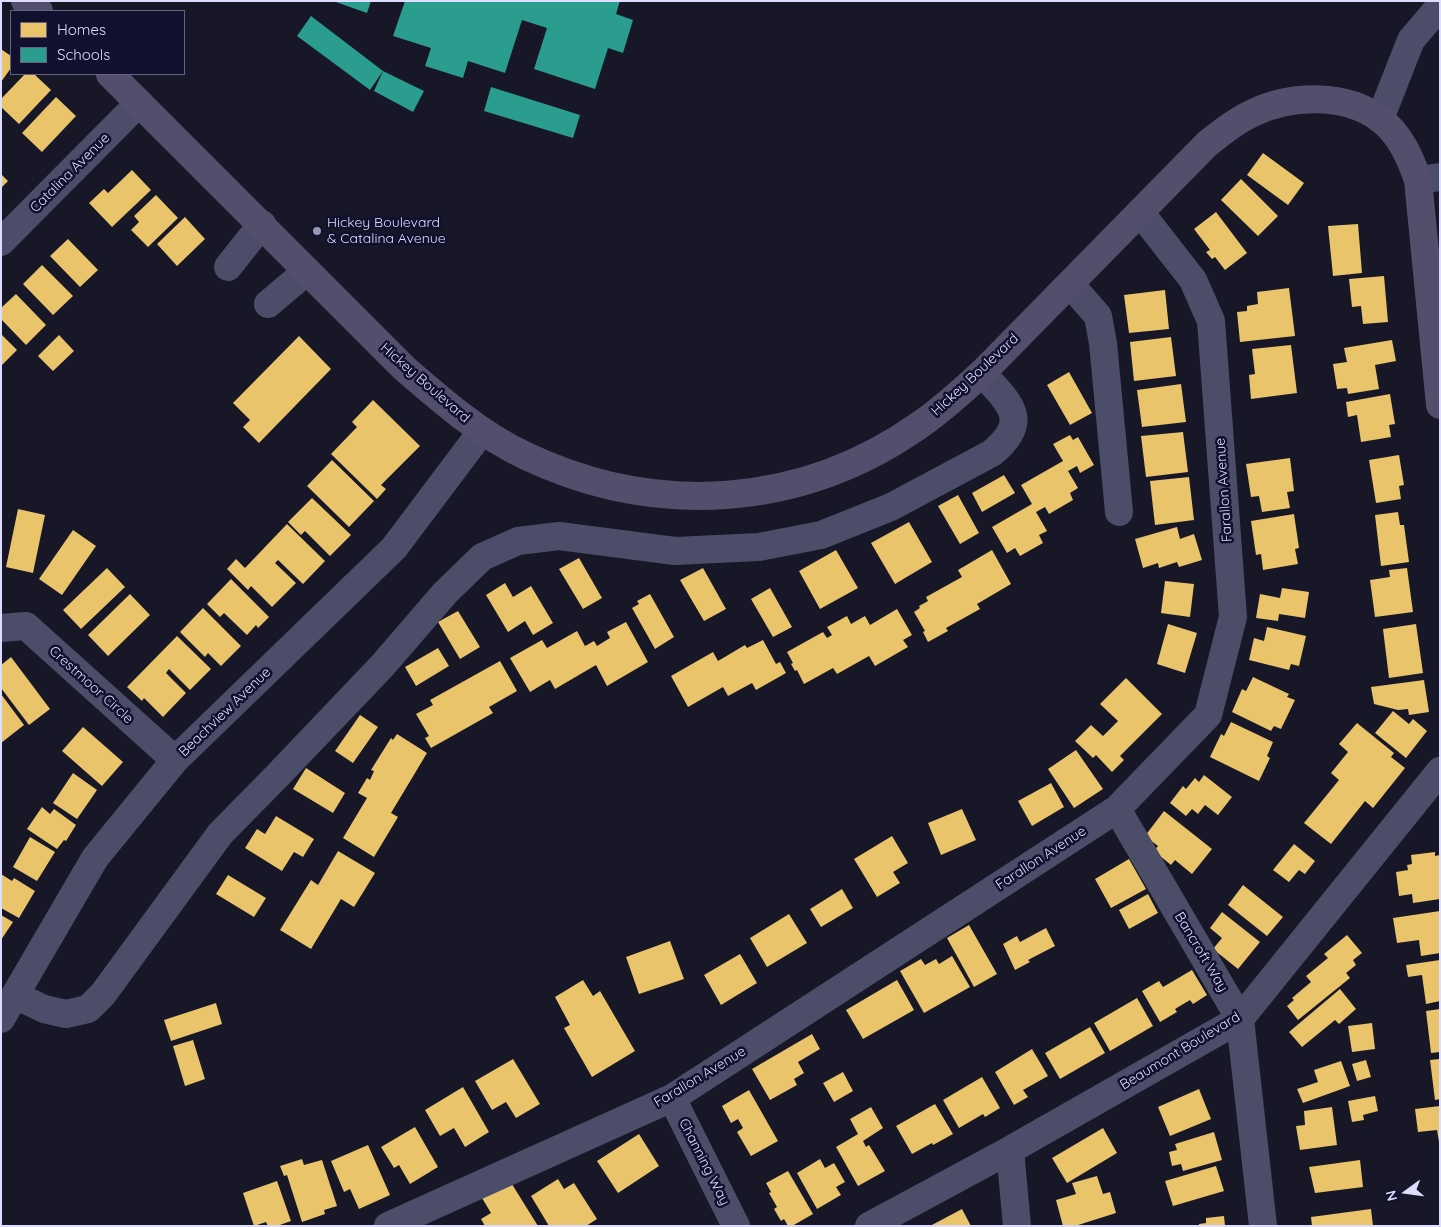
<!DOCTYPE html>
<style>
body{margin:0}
#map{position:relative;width:1441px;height:1227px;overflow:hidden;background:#171727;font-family:Quicksand,sans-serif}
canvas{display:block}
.frame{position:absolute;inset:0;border:2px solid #ddf;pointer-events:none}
.legend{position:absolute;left:10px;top:10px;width:175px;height:65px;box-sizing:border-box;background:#11102e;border:1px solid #636282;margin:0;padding:6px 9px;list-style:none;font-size:15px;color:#ddf}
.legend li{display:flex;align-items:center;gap:10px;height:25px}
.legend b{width:25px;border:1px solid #636282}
.north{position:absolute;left:1381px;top:1167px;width:50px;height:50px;-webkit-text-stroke:4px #11102e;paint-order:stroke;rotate:256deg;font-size:14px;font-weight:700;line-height:20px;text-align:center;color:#ddf}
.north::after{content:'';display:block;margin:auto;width:18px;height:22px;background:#ddf;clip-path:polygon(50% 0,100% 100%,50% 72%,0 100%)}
</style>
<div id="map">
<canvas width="1441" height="1227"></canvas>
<div class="frame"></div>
<ul class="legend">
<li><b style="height:14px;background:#e9c46a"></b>Homes</li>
<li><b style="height:14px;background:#2a9d8f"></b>Schools</li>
</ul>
<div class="north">N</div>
</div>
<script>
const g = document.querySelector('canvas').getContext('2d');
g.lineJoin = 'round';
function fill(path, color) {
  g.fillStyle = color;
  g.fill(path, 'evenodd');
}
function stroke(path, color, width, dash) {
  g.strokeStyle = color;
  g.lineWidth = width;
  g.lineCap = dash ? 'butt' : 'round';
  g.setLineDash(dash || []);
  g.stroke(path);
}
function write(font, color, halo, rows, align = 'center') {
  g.font = font + ' Quicksand,sans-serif';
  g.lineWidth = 5;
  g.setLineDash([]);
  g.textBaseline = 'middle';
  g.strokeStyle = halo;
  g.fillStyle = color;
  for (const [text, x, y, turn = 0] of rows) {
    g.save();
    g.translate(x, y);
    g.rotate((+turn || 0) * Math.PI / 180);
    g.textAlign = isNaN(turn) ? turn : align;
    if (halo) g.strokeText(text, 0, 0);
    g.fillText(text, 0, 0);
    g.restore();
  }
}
fill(new Path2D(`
 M1,49L11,56V68L1,82Z
 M25,74H34L51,90L19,124L1,107V99Z
 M56,97L76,116L42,152L22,133Z
 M1263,153L1304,183L1288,205L1247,175Z
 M132,170L151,190L112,227L89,203L104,189L108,193Z
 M1,174L8,181L1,188Z
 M1241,179L1278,216L1258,236L1221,200Z
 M156,195L178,218L148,247L131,230L139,222L134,216Z
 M1216,212L1247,253L1225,270L1215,257L1212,259L1206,252L1210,250L1194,229Z
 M185,217L205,239L177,266L157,244Z
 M1358,224L1362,273L1333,276L1328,226Z
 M68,239L98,270L80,287L50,256Z
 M42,265L73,296L53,315L23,284Z
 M1384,276L1388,322L1363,324L1361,306L1352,307L1349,279Z
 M1289,288L1295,336L1240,342L1237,312L1247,311V306L1258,304L1257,292Z
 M1165,290L1169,329L1129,333L1124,295Z
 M16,294L46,325L26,345L1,319V308Z
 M1,334L17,350L1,366Z
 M59,335L74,351L53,371L38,356Z
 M299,336L331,369L259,443L243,427L250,420L233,403Z
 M1171,337L1176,376L1134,381L1130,342Z
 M1392,340L1396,361L1375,365L1379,389L1348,394L1347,388L1337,389L1333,364L1347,362L1344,348Z
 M1291,345L1297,393L1251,399L1249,375L1255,374L1252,349Z
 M1069,372L1092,413L1070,425L1047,385Z
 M1181,384L1186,422L1142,427L1137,390Z
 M1390,394L1395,424L1389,425L1391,437L1361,442L1357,415L1348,417L1346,402Z
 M373,400L420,446L381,485L386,489L377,499L331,454L357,427L352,422Z
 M1183,432L1188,472L1146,477L1141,436Z
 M1070,435L1073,440L1078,437L1094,465L1080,473L1077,466L1068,471L1078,488L1070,493L1073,500L1049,514L1045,507L1036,512L1047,531L1039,535L1043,543L1020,556L1015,548L1007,553L992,527L1032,504L1021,485L1063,461L1053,444Z
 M1399,455L1404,485L1399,486L1401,499L1376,503L1369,460Z
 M1290,458L1294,491L1287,492L1290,508L1262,512L1259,496L1251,497L1246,464Z
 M332,460L374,501L349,527L307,486Z
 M1004,475L1015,493L982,512L972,493Z
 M1189,477L1194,520L1155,525L1150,481Z
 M958,495L979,533L960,544L938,506Z
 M312,498L351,535L330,556L305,531L301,535L288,522Z
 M18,509L45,515L33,573L6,567Z
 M1398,512L1400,525H1404L1409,562L1381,566L1375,515Z
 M1294,514L1299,548L1295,549L1298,564L1263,570L1261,554L1256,555L1251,521Z
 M909,522L932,562L895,584L871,543Z
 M287,524L325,561L303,584L278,560L275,563L296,583L272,607L251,586L248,590L227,569L236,559L245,568Z
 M1177,527L1180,539L1194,534L1202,560L1179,567L1177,562L1159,568L1158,563L1143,568L1135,539Z
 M73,530L96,546L62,595L39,579Z
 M836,550L858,588L820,609L799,571Z
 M992,550L1011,584L977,604L980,609L946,628L948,631L928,642L923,632L925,631L914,612L920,608L919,606L928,601L926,597L962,577L958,570Z
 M579,558L602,598L583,609L559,569Z
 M107,568L125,587L81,629L63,610Z
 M703,568L726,609L704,621L680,580Z
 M1407,568L1413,612L1375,617L1370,580L1390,577L1389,570Z
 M231,579L269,617L258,628L256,625L247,635L224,613L220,617L207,604Z
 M1165,581L1194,584L1190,617L1161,613Z
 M505,583L513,597L531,586L553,623L533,635L525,621L508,632L486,595Z
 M770,588L792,627L773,637L751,599Z
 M1282,588L1309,592L1305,618L1279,614L1278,621L1256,618L1260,594L1280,598Z
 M130,594L150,615L108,656L88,635Z
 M650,594L674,637L655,649L632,608L639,604L637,601Z
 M203,608L241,646L221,666L208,653L205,657L180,632Z
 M897,609L912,635L903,640L908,647L875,666L869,656L837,674L833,668L804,684L797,670L795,671L791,664L793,663L787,652L823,632L827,638L832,635L827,627L847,616L851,624L865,616L870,625Z
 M458,611L480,647L460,659L438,622Z
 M626,622L648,662L607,686L596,665L555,689L550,680L530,692L510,658L542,640L547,648L577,631L585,646L594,641L597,646L610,638L607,632Z
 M1168,624L1197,633L1185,673L1157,664Z
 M1416,624L1423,673L1389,678L1383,629Z
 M1267,627L1306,636L1299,666L1291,664L1289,670L1249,660L1254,638L1264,641Z
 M177,636L211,669L190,690L169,669L166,673L186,693L163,717L144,698L142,701L127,687Z
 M763,640L776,664L780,662L786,673L756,690L752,683L728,696L723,687L688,707L671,676L713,652L718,661L745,645L747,648Z
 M438,648L449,666L416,686L405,667Z
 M11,657L50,709L29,725L1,688V665Z
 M500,661L517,691L489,707L493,713L431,748L425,738L429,736L416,714L433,705L430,700Z
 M1253,677L1289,694L1287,697L1295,700L1281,729L1274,726L1271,731L1232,712L1242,689L1246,691Z
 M1126,678L1162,714L1120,756L1124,760L1112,772L1096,755L1093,758L1075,741L1091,725L1103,736L1118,721L1100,704Z
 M1424,680L1429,712L1409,715L1408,709L1398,710L1374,704L1371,687Z
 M1,694L24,725L1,743Z
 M1393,711L1409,724L1413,719L1427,731L1406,758L1375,733Z
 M360,715L378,727L353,763L335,751Z
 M1231,722L1273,742L1267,756L1270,758L1259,781L1210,757L1221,734L1224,736Z
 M1357,723L1394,753L1391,757L1405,768L1373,808L1365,801L1331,844L1304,823L1339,780L1331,773L1348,752L1339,744Z
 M83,727L123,762L102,786L62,751Z
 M397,734L427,753L391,813L398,817L374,857L343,838L367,798L358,793L367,778L370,780L374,771L371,770L391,738L393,740Z
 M1076,750L1103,789L1074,808L1048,769Z
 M306,768L345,793L333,813L293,789Z
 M73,773L97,790L77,819L53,803Z
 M1204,775L1232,797L1218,815L1205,805L1198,814L1192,809L1186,816L1170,803L1183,786L1186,789L1195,778L1199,782Z
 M1051,783L1064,807L1032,826L1018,801Z
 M42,807L50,814L54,809L76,825L66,841L64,840L57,849L27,829Z
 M962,809L976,840L941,855L928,823Z
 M1164,811L1212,849L1192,874L1175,860L1171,865L1154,851L1158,846L1145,836Z
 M276,816L314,839L303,857L294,852L282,871L245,848L257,829L265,834Z
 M892,836L908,863L893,872L900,883L877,897L854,859Z
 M30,837L55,852L37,881L13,867Z
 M1294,844L1315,861L1305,874L1299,870L1289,882L1273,870Z
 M338,851L375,873L354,907L341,899L311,949L280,930L311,880L318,885Z
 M1435,852V856L1440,855V899L1413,903L1412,894L1399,896L1396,872L1408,870L1407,865L1412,864L1411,855Z
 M1129,859L1146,889L1111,908L1095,879Z
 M1,874L12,881L14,878L35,891L19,918L1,908Z
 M228,875L266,898L254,917L216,894Z
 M1243,885L1283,917L1267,936L1228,905Z
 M842,889L853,908L821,927L810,909Z
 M1148,894L1158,913L1129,929L1119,910Z
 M1440,911V953L1421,956L1419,940L1397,943L1393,918Z
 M1222,912L1260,942L1238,969L1213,949L1222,938L1210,928Z
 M789,914L807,943L767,967L750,938Z
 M1,915L13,922L1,940Z
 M969,925L997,974L974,987L947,938Z
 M1046,928L1055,946L1028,960L1030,962L1015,970L1003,944L1017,936L1020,942Z
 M1347,935L1362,953L1353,960L1356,965L1346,973L1350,978L1298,1020L1287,1006L1294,1000L1292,998L1311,982L1306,976L1328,958L1324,954Z
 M670,941L684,979L639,994L626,957Z
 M740,954L757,983L721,1005L704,975Z
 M952,956L970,987L924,1013L900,971L921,959L925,965L936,959L939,964Z
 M1440,960V1001L1426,1004L1422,975L1408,977L1406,965Z
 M1192,970L1207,995L1193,1004L1190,1000L1175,1009L1177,1012L1160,1022L1142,991L1159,981L1163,987Z
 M583,980L593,996L600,991L635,1051L592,1077L564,1028L570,1025L555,997Z
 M897,980L914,1010L863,1039L846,1010Z
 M1340,989L1356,1009L1339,1024L1335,1020L1302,1047L1289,1032Z
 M1137,998L1153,1026L1110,1051L1094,1023Z
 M216,1003L222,1024L171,1041L164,1020Z
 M1440,1009V1052L1431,1053L1426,1011Z
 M1372,1023L1375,1049L1352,1052L1348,1026Z
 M1090,1027L1105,1053L1060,1079L1045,1053Z
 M812,1034L820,1049L798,1062L804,1073L794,1079L797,1085L770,1100L752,1069Z
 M193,1040L205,1079L185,1086L173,1046Z
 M1032,1049L1048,1076L1023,1090L1028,1097L1014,1105L995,1072Z
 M513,1059L540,1104L516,1118L506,1102L492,1110L475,1081Z
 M1440,1059V1099L1435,1100L1430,1060Z
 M1366,1060L1371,1077L1357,1081L1352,1064Z
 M1341,1061L1350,1086L1303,1103L1297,1089L1318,1082L1314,1070Z
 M843,1072L853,1091L834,1102L823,1083Z
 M982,1077L1000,1108L985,1117L983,1114L959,1128L943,1100Z
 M463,1087L489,1132L465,1147L454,1128L440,1136L425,1110Z
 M1199,1089L1211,1119L1170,1136L1158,1107Z
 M749,1090L778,1141L751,1156L737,1132L743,1128L738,1119L731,1123L722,1106Z
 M1375,1096L1378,1111L1363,1115L1364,1120L1352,1122L1348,1101Z
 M935,1104L953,1134L933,1145L932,1143L912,1154L896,1126Z
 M1440,1106V1142H1439L1437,1130L1418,1132L1415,1109Z
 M871,1107L883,1128L863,1141L866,1147L869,1145L885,1171L858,1186L836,1147L858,1134L850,1119Z
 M1332,1107L1337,1145L1300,1150L1296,1126L1305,1125L1304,1111Z
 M415,1127L438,1167L410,1184L399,1165L394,1168L381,1147Z
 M1103,1128L1117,1153L1067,1183L1052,1158Z
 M1214,1132L1222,1160L1183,1171L1181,1164L1172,1166L1169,1152L1177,1150L1175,1144Z
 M639,1134L659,1166L618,1193L597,1161Z
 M368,1145L390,1195L359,1209L350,1189L344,1192L331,1161Z
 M302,1159L304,1165L322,1160L337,1206L324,1210L325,1214L302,1222L287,1175L284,1176L280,1166Z
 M820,1159L825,1168L834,1163L845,1182L836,1187L841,1195L817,1209L797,1173Z
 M1360,1160L1363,1187L1315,1193L1309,1167Z
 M1216,1166L1224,1191L1173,1206L1165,1181Z
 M788,1171L813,1214L792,1226H788L784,1219L781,1221L774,1209L777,1207L769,1193L771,1192L766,1183Z
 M1097,1176L1103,1194L1110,1192L1116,1213L1075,1226H1063L1056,1200L1076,1194L1072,1183Z
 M558,1179L564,1189L574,1183L597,1219L586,1226H549L531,1196Z
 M277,1181L291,1221L277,1226H268L266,1222L254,1226L243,1193Z
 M510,1181L538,1226H485L481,1219L491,1213L482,1198Z
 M962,1209L971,1226H930Z
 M1371,1209L1373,1226H1312L1311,1217Z
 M1224,1216L1225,1226H1199V1224L1206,1223V1218Z`), '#e9c46a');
fill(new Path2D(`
 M333,1H371L367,13Z
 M405,1H620L616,14L633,20L623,53L608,48L595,89L534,69L547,28L522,20L505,73L468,61L463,78L425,66L431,48L393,36Z
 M311,16L383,71L424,91L413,112L374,91L383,71L370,90L297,36Z
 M491,87L580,115L573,138L484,111Z`), '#2a9d8f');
stroke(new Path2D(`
 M1380,119L1411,40L1440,6
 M1418,180L1440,177
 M1,242L139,103
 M228,267L262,224
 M1070,284L1098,316L1103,343L1119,512
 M268,304L307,271
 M1,628L26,626L175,760
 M1117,809L1240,1019L1263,1226
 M15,995L44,1009L66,1014L88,1009L103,994L220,834L278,775L382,666L445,593L482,557L518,541L559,536L675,551L759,547L821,535L891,507L992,453C1032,420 1009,403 982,373
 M1,1019L95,858L175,760L394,548L482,431
 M672,1098L736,1226
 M1010,1150L1017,1226
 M388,1226L672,1098L1117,809L1208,715L1233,617L1211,321L1193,280L1140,212
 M869,1226L1010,1150L1240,1019L1440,771`), '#4c4d68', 28);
stroke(new Path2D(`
 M25,1L39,11
 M110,74L404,368C442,401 481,435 526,456C657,518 803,508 921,424C943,409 962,391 982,373L1207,144C1222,132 1237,120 1255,112C1292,95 1346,93 1380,119C1400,134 1410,157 1418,180L1440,405`), '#544e6d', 28);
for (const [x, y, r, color] of [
 [317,231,5,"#9898b3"]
]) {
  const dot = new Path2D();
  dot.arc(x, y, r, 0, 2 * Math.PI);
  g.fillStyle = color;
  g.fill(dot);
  stroke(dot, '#11102e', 2);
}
write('14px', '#ddf', '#11102e', [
 ["Catalina Avenue",70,173,-45],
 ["Hickey Boulevard",975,375,-43],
 ["Hickey Boulevard",425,383,41],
 ["Farallon Avenue",1224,490,-94],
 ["Crestmoor Circle",91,685,42],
 ["Beachview Avenue",225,712,-44],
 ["Farallon Avenue",1041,858,-33],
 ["Bancroft Way",1201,952,59],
 ["Beaumont Boulevard",1180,1051,-31],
 ["Farallon Avenue",700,1077,-31],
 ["Channing Way",704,1162,63]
]);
write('14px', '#ddf', '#11102e', [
 ["Hickey Boulevard",327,223],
 ["& Catalina Avenue",327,239]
], 'left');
</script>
